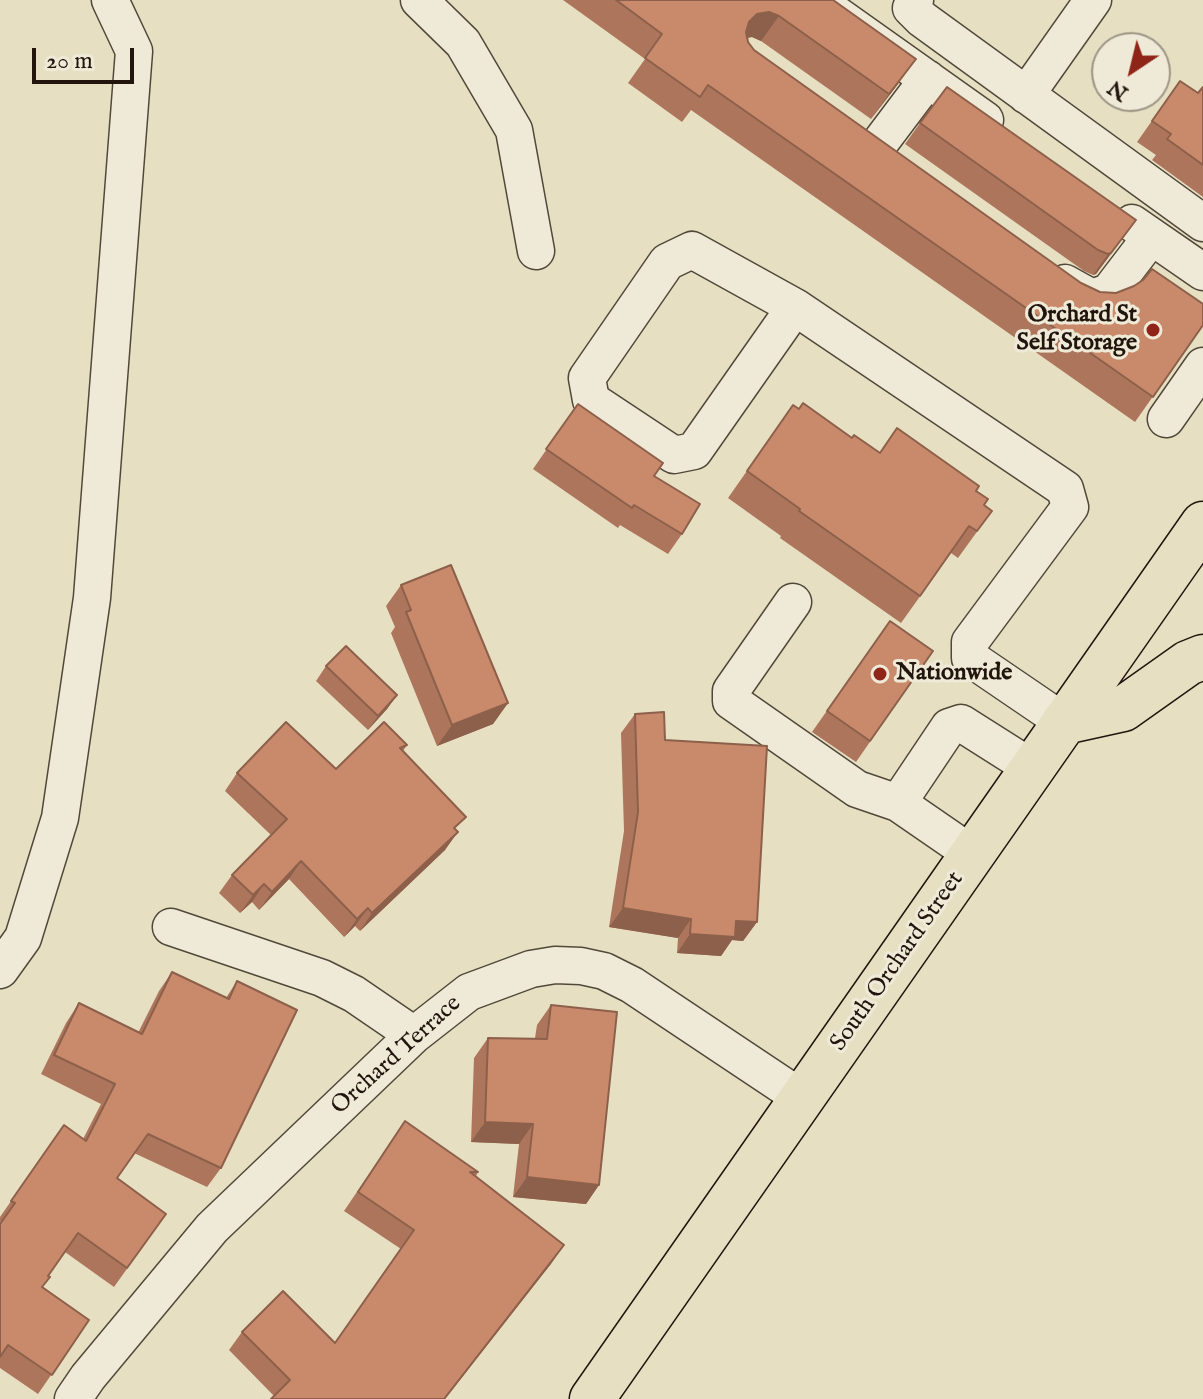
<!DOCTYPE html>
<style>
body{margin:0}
#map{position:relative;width:1203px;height:1399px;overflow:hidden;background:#e7dfc2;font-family:"IM FELL English",serif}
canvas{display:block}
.north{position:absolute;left:1091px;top:32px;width:80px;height:80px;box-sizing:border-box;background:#efead7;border:2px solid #9d9586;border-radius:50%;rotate:215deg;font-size:22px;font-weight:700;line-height:32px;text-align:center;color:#21150d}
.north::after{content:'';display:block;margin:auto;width:28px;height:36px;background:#8f2418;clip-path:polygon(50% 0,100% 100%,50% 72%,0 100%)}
.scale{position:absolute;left:32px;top:48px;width:102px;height:36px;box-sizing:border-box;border:4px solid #21150d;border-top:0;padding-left:10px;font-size:24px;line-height:28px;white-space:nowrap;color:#21150d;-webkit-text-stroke:6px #efead7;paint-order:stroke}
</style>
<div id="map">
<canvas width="1203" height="1399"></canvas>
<div class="north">N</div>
<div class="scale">20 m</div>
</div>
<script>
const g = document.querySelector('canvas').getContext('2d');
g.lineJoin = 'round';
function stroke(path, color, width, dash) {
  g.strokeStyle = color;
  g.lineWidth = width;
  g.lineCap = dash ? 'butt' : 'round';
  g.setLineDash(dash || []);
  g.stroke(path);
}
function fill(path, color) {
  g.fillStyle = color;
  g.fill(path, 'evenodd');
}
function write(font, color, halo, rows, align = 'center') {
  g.font = font + ' "IM FELL English",serif';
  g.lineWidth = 6;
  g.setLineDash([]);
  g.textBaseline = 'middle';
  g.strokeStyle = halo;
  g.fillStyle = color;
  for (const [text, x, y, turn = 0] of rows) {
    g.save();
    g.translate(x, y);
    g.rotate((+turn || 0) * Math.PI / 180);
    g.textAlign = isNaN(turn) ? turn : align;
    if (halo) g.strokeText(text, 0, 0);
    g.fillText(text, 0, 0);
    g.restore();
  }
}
const minor = new Path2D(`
 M419,0L463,43L514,130L536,251
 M816,0L985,120
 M915,0L911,8L922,19L1203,223
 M1026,95L1093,0
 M876,148L928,79
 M1132,223L1203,272
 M1065,283L1092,298L1109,292L1151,237
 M795,307L692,250L667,262L587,378L591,400L674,455L694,451L795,307L1065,489L1070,507L970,642V658L1064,722
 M1166,419L1203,366
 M793,602L731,691V701L857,789L898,803L972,854
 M898,803L949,727L961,723L1032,768
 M171,927L322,978L354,994L414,1035
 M0,970L23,938L60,818L92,598L134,51L110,0
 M73,1399L88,1377L212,1228L414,1035L469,992L531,969L555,965L581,966L604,971L632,985L803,1099`);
const major = new Path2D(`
 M1064,722L1123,709L1188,663L1203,657
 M592,1399L1203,524`);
stroke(minor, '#52483a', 39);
stroke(major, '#21150d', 47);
stroke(minor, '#efead7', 36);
stroke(major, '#e7dfc2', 44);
fill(new Path2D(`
 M563,0H833L898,84L871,119L761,41L752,37L747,38L748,42L754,50L1081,283L1100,292L1203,325L1135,422L691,110L682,122L628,83L645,59Z
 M1180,81L1198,93L1203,87V197L1152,160L1156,155L1137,142Z
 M920,123L1136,220L1096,274L1093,275L1084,271L905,144Z
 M578,404L654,476L682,534L668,554L620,525L618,528L533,469Z
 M793,405L880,453L976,491L984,505L992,511L958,558L951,553L901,623L780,538L781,536L728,498Z
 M401,585L508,703L493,724L437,746L391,633L395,627L386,606Z
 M890,621L933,651L856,762L812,732Z
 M326,666L397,695L387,709L368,730L316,681Z
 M635,714L665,740L757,922L743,941L732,940L721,956L677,953L678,938L609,927L624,831L621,733Z
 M407,745L403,751L456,831L445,850L360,931L355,926L344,937L289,879L259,910L252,902L240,913L219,893L232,875L271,835L225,791L237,773L336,769Z
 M172,972L226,998L237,981L221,1168L207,1187L134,1153L117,1178L166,1214L114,1287L65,1252L48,1276L43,1287L89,1320L38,1394L0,1368V1224L1,1222L0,1221V1217L64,1125L83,1139L101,1104L41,1074L66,1023L79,1003L138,1033L159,991Z
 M551,1005L599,1185L586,1204L513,1197L519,1144L471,1142L474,1058L488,1038H535L537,1025Z
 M392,1140L478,1172L476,1176L551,1264L274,1396L229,1350L242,1332L335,1343L401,1249L344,1211Z`), '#ad765c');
fill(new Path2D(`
 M769,12L779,16L761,41L752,37L740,39L749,22L757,14Z
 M916,59L898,84L871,119L889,94Z
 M1136,220L1096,274L1093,275L1108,254Z
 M397,695L387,709L368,730L378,716Z
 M508,703L493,724L437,746L452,725Z
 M458,832L445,850L360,931L372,913Z
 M301,861L289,879L259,910L272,892Z
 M264,884L252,902L240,913L253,895Z
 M368,908L355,926L344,937L357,919Z
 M623,908L691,919L678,938L609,927Z
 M736,921L757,922L743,941L732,940L721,956L677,953L690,934Z
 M485,1122L533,1124L519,1144L471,1142Z
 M527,1177L599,1185L586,1204L513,1197Z
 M564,1245L551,1264L445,1399H444Z`), '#8d604b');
const building = new Path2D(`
 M616,0H833L916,59L889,94L779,16L769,12L757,14L749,22L746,32L748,42L754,50L1081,283L1100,292L1116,293L1134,286L1143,280L1152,269L1203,304V325L1153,397L708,85L700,97L645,58L662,34Z
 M1180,81L1198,93L1203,87V165L1167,139L1171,134L1152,121Z
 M947,87L1136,220L1111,253L1108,254L1098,250L920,123Z
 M803,403L852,438L854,435L880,453L897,428L979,486L976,491L988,499L984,505L992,511L977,531L969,526L920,596L799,511L800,509L747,471L793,405L799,409Z
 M578,404L663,463L654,476L700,504L682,534L634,505L632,508L546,449Z
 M451,565L508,703L452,725L406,612L411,610L401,585Z
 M890,621L933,651L870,741L827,711Z
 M346,646L397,695L378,716L326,666Z
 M664,712L665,740L767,746L757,922L736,921L735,937L690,934L691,919L623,908L638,812L635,714Z
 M286,722L336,769L384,722L407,745L400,748L466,817L454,828L458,832L372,913L368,908L357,919L301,861L272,892L264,884L253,895L232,875L287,819L237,773Z
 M172,972L229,999L237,981L297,1010L221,1168L148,1134L117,1178L166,1214L127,1268L78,1233L48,1276L50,1277L42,1287L89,1320L52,1375L8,1345L0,1357V1224L15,1203L11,1201L64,1125L86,1141L115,1084L54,1055L79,1003L142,1034Z
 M551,1005L617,1012L599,1185L527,1177L533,1124L485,1122L488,1038L547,1039Z
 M405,1121L478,1172H470L564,1245L444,1399H271L290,1380L242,1332L283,1291L335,1343L414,1230L358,1192Z`);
fill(building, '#c9896b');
stroke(building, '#8d604b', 2);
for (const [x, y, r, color] of [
 [1153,330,8,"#8f2418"],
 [880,674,8,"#8f2418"]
]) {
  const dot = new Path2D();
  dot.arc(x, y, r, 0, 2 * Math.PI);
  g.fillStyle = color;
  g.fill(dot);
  stroke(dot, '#efead7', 3);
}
write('bold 24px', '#21150d', '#efead7', [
 ["Orchard St",1137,316],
 ["Self Storage",1137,344],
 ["Nationwide",896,674,"left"]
], 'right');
write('24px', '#21150d', '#efead7', [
 ["South Orchard Street",898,962,-55],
 ["Orchard Terrace",397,1056,-42]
]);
</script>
